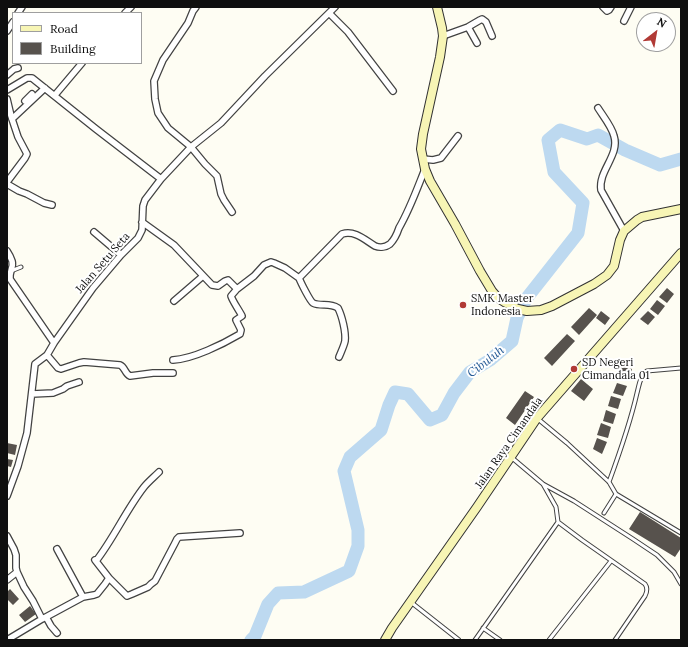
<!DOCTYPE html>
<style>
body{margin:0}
#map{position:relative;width:688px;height:647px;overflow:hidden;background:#fefdf3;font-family:Lora,serif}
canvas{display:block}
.frame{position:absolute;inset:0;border:8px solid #0f0f0f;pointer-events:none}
.legend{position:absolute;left:12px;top:12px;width:130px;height:52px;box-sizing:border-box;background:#fff;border:1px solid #9f9f9f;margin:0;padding:5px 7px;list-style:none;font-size:12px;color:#0f0f0f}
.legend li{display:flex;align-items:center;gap:8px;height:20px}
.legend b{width:20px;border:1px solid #9f9f9f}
.north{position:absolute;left:636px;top:12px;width:40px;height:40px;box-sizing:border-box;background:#fff;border:1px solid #9f9f9f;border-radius:50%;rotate:31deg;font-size:11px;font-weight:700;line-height:16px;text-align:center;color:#0f0f0f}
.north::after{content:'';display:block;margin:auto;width:14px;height:18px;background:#b13a36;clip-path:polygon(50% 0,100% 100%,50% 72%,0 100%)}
</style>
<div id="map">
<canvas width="688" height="647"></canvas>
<div class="frame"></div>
<ul class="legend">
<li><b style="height:5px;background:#f7f5b5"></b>Road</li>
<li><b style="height:11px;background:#57524d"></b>Building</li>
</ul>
<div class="north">N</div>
</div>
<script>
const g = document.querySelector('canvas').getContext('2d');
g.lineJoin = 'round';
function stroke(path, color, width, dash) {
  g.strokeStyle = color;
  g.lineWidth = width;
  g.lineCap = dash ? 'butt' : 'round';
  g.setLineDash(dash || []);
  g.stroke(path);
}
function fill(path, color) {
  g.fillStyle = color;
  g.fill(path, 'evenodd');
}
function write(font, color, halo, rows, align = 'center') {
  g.font = font + ' Lora,serif';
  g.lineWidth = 4;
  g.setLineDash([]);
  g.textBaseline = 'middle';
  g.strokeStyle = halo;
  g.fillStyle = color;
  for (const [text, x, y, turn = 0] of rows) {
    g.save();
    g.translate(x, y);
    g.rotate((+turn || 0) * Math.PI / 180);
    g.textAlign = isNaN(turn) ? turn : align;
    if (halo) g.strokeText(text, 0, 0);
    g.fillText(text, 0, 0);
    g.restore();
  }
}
stroke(new Path2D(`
 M251,640L255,636L268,604L278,593L304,592L349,571L358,546V530L344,471L350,457L381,430L389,405L395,392L408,394L430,420L442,415L454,393L470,372L490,360L512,341L517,318L526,299L578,233L583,203L554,172L548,140L560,130L587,139L598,135L625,150L660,165L681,159`), '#bdd9f0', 13);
fill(new Path2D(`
 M667,288L674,294L667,303L659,297Z
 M657,300L665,306L658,315L650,309Z
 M589,308L597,315L579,335L571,327Z
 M601,311L610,318L605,325L596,318Z
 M648,311L655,317L648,325L640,319Z
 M567,334L575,341L552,366L544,358Z
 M622,366L632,369L629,381L618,378Z
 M581,379L593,389L584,401L571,391Z
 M617,383L627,386L623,396L613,393Z
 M525,391L534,397L515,425L506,418Z
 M611,396L621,399L618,409L608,406Z
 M606,410L616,414L613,424L603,421Z
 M601,423L611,427L608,438L597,435Z
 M597,438L607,442L602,454L593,449Z
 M7,443L17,445L15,455L7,453Z
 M7,459L13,460L11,467L7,466Z
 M640,512L681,538V548L675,557L629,529Z
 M10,589L19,599L13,605L7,599V592Z
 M30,606L36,614L25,622L19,615Z`), '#57524d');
const lane = new Path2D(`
 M11,271L21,267
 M538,419L567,443L609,482L616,494L681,533
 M511,457L543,484L574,501L633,539L657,555L674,572L681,584
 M609,482C620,452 630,424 637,393C639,386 640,375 647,371L681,368
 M604,513L616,494
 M558,522L582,540L645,584C648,588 647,592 645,596L615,640
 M412,603L459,640
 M483,628L500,640
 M475,640L558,522L556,507L543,484
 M549,640L611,561`);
const street = new Path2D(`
 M196,7L193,11L188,23L163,60L154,81L155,99L158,113L168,128L191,147L205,164L217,176L221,194L224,200L232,212
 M603,7L607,11L609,10L611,7
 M18,13L22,7
 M125,13L131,7
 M329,13L348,32L393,91
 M624,21L631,7
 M468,27L477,43
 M7,31L13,22
 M443,36L468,27L480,20L482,19L486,22L492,36
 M7,75L14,69L18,68
 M7,90L27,78H32L96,129L161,179
 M55,95L82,63
 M7,99L11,116L18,137L27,154L25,158L7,182
 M25,101L32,94
 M598,108C603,116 612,127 614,136C620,155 598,171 601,190L624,231
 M12,119L45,88
 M423,159L433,160L441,158L458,136
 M7,184L19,191L27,194L44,203L52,205
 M142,222L174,245L212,285L218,286L225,281L228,280L237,289L254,276L264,265L271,262L274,263L285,268L299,278L342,234C355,230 365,240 375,246C380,248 386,247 390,244C394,240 397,234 399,228C410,209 417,189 425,169
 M94,232L121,255
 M7,251C9,254 11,258 12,261C14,267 9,271 10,279L54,343
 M299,278C301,283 310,301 313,303C321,307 329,302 338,308C342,316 346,332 345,341C344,346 341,352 339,357
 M174,301L203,276
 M47,355L58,368L61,369L79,363L84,362L120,365C125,367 125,374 130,376L153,373H173
 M173,360C193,359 223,344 240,334L241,330L236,320L242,316C239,310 233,302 231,296L237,289
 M32,394L53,393L63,389L67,386L79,382
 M7,496L18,466L27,433L35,364L47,355L54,343L93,288L121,255L138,238L142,230L143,206L145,200L161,179L191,147L221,123L265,76L335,7
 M7,536L14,549L16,555V568L17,572L24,587L33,601L42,619L7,640
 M57,549L83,597
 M95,560L109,578
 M96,561C114,538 126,510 144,487C148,482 154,477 159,472
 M7,580L17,572
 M46,617L51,626L57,633
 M42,619L46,617L83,597L94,595L97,594L105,584L109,578L127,596L132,594L148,587L151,584L155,581L175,543L177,539L179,537L240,533`);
const secondary = new Path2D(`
 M437,7L442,28L443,36L440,57L423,134L421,149L425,169L430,181L455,224L480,271L492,291L498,298L506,303L518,309L527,311L541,310L552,306L594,284L607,275L614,266L620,240L624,231L637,220L642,217L681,209
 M385,640L392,628L477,507L537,418L681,253`);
stroke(lane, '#424242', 5);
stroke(street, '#424242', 8);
stroke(secondary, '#313131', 10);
stroke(lane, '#fff', 3);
stroke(street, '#fff', 5.5);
stroke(secondary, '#f7f5b5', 8);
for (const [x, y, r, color] of [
 [463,305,4,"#b13a36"],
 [574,369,4,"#b13a36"]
]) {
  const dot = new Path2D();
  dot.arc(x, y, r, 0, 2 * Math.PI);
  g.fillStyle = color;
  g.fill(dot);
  stroke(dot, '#fff', 1.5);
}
write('11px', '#0f0f0f', '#fff', [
 ["Jalan Setu Seta",103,263,-49],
 ["Jalan Raya Cimandala",509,443,-55]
]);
write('11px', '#0f0f0f', '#fff', [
 ["SMK Master",471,299],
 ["Indonesia",471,312],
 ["SD Negeri",582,363],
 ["Cimandala 01",582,376]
], 'left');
write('italic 12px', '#255a95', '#fff', [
 ["Cibuluh",486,362,-38]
]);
</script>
